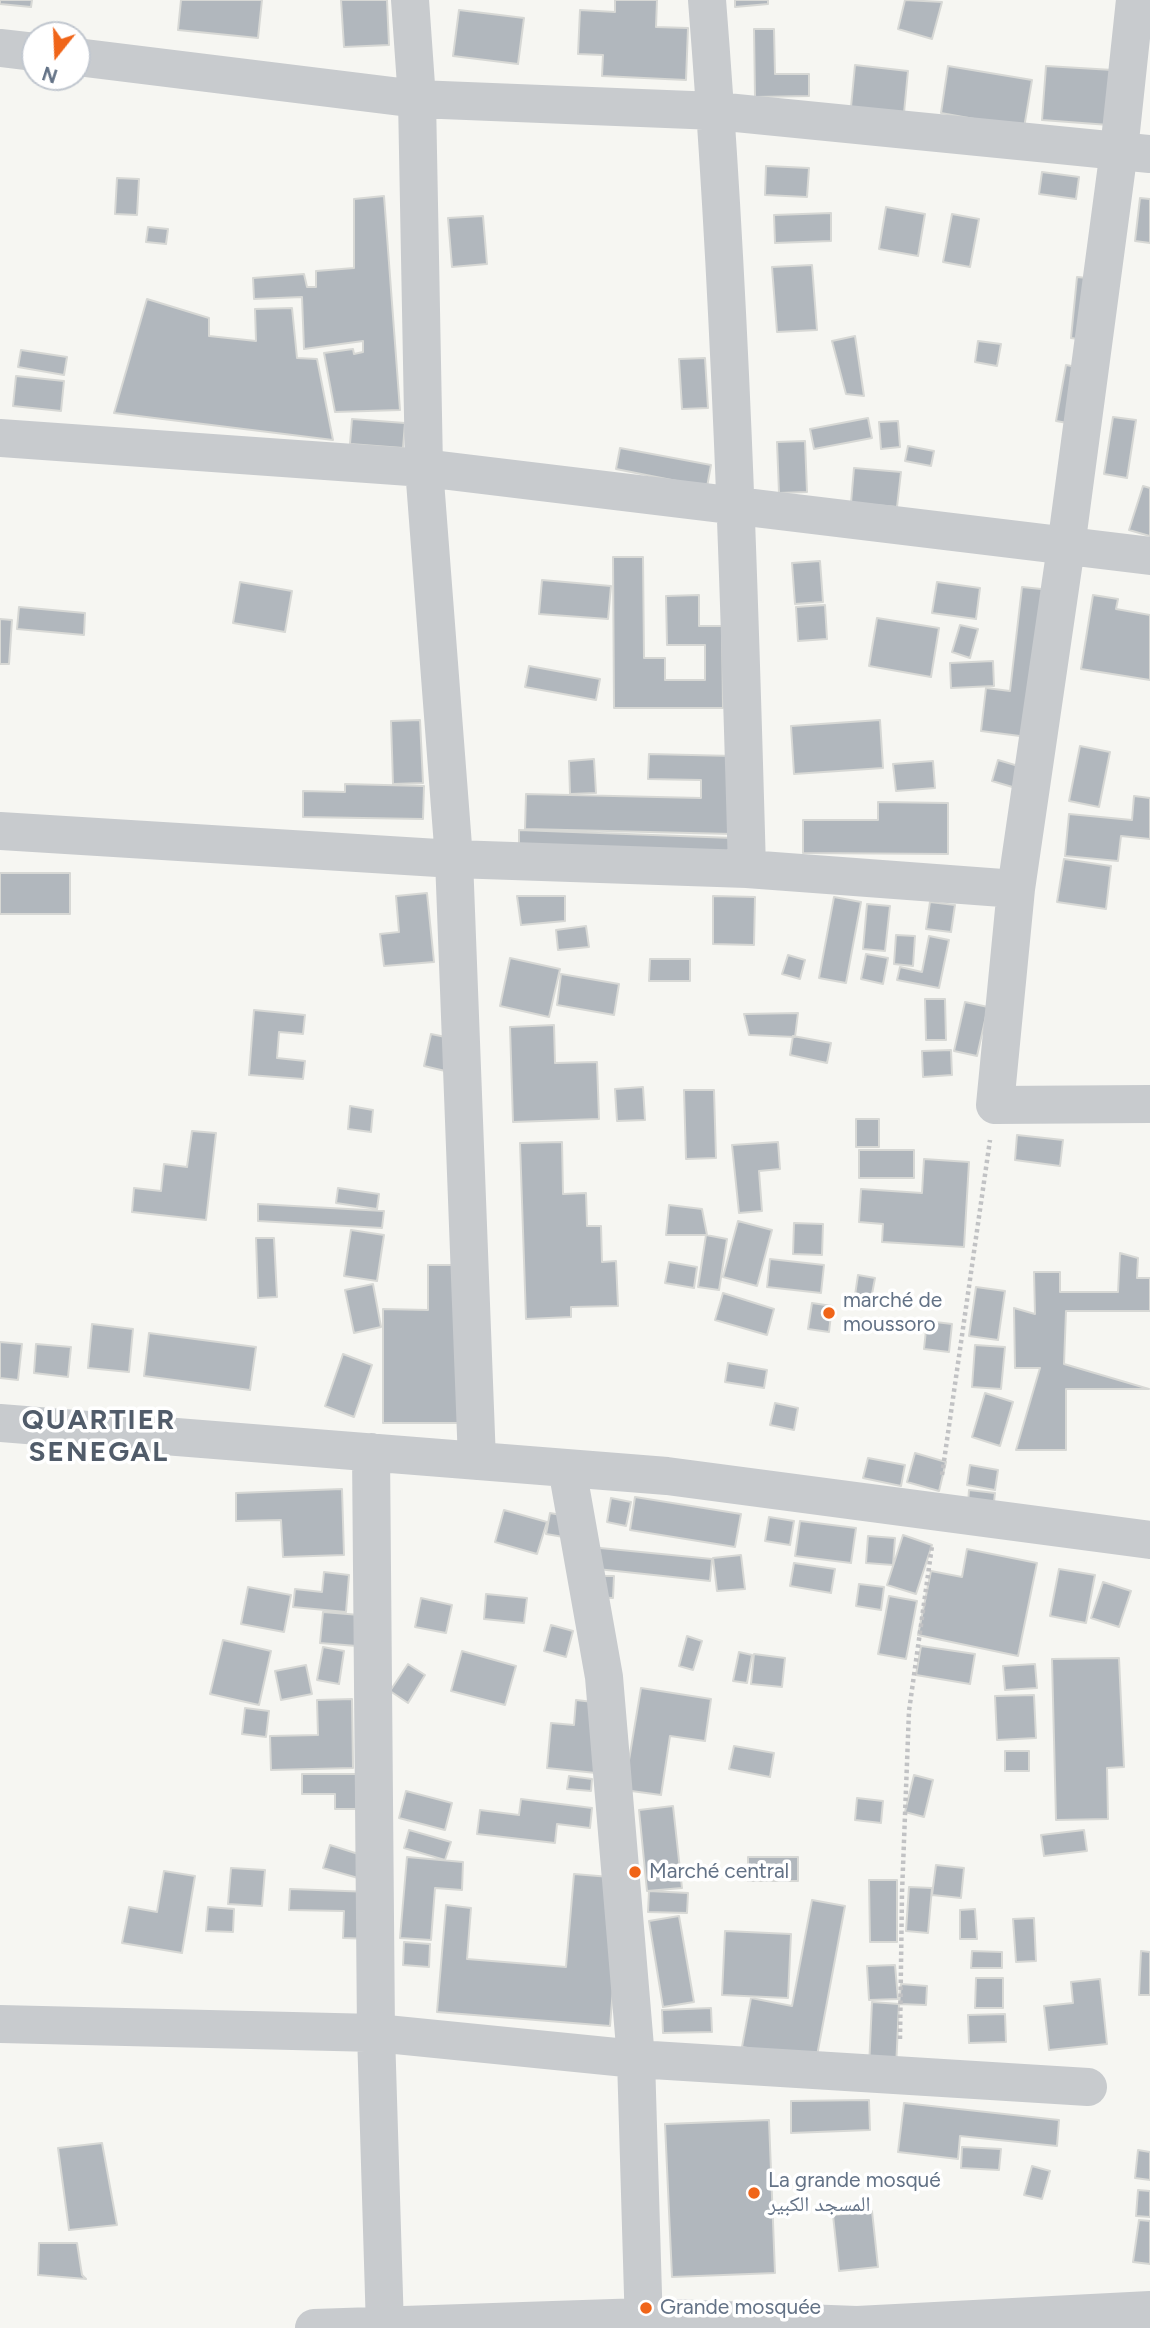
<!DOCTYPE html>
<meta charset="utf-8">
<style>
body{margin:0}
#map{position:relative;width:1150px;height:2328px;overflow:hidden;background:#f6f6f2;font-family:Figtree,sans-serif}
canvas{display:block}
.north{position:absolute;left:21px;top:21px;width:70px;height:70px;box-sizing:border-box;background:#fff;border:2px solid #c1c7cf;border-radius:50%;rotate:198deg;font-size:19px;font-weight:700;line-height:28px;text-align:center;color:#637286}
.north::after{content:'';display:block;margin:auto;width:24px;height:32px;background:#f06519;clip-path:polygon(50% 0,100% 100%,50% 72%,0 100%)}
</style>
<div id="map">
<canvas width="1150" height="2328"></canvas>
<div class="north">N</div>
</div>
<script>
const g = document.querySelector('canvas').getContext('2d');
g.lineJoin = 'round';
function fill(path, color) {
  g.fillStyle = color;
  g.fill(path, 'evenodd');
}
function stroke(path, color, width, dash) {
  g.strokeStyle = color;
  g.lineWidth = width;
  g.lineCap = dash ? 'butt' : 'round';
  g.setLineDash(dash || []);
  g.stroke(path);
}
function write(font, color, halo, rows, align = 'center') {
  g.font = font + ' Figtree,"Noto Naskh Arabic",sans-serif';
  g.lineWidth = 7;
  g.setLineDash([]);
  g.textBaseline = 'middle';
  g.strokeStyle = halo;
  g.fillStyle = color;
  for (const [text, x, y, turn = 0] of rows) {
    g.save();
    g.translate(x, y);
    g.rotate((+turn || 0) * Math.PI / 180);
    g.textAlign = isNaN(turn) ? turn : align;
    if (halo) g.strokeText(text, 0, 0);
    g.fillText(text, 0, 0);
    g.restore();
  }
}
const building = new Path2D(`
 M0,0H32L31,7L0,4Z
 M181,0H262L258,38L178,30Z
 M341,0H387L389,45L344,47Z
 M615,0H657L656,27L688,28L686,80L602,76L603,55L578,54L580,10L615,12Z
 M735,0H768V4L735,7Z
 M905,0L942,2L932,39L898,29Z
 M459,10L524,18L518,64L453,56Z
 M754,29H774L775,74H809V96L755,97Z
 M855,65L908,71L904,113L851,107Z
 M948,66L1032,80L1024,128L941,113Z
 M1046,66L1113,70L1109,125L1042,120Z
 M766,166L809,168L807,197L765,195Z
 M1042,172L1079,177L1076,199L1039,194Z
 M117,178L139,179L137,215L115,214Z
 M384,196L400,410L335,412L324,353L353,349L354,354L363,352V341L304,349L302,297L254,299L253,278L304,274L307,287H316V271L354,268V199Z
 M1140,198L1150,199V243L1135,241Z
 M886,207L925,214L918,256L879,249Z
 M831,213V241L775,243L774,215Z
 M952,214L979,219L970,267L943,262Z
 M483,216L487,264L452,267L448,218Z
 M148,227L168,229L166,244L146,242Z
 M812,265L817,330L777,332L772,267Z
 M1077,277L1098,279L1092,341L1071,338Z
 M147,299L209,318V336L256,341L255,309L292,308L297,358L317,359L333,440L114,413Z
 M855,336L864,396L846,394L832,341Z
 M978,341L1001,344L997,366L975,362Z
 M21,350L67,357L64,375L18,367Z
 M705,358L708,408L682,409L679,359Z
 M1066,365L1088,369L1079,425L1056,421Z
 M16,376L64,381L61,411L13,406Z
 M1113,417L1136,420L1127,478L1104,474Z
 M868,418L872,438L814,449L810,429Z
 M352,419L405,423L403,448L350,444Z
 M898,421L900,447L881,449L879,422Z
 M805,441L807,492L779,493L777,442Z
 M908,446L934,451L931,466L905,461Z
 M620,448L711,465L707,487L616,469Z
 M854,468L901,472L897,507L851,503Z
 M1143,486L1150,488V536L1129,530Z
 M613,557H643L644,658H665V680H705V645H667L666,596L699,595V626H722L723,708H614Z
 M820,561L823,602L795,604L792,563Z
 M542,580L611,586L608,619L539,614Z
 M240,582L292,591L285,632L233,623Z
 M937,582L980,588L976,619L932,613Z
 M1022,587L1061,591L1043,739L981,731L986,688L1010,691Z
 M1093,595L1118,599L1116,609L1150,615V680L1081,669Z
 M825,605L827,639L798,641L796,607Z
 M19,607L85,613L84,635L17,629Z
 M877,618L939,628L931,677L869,666Z
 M0,619L12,620L9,664H0Z
 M960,625L978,629L970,658L952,652Z
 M993,661L994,686L951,688L950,663Z
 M529,666L600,679L596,700L525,687Z
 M420,720L423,783L393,784L391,721Z
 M880,720L883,768L794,774L791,726Z
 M1080,746L1110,752L1099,807L1069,801Z
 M649,754L734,756L732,834L525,829L526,794L701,798V780L648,779Z
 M594,759L596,793L570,794L569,761Z
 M998,760L1032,770L1026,791L992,781Z
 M933,761L935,788L896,791L893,764Z
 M345,784L424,786L423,819L303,817V791L345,792Z
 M1134,796L1150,798V839L1121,836L1118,861L1065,856L1069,814L1132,820Z
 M878,802L948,803V854L803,853V820H878Z
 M519,830L733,838L732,863L519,855Z
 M1064,859L1111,866L1106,909L1057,902Z
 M0,873H70V914H0Z
 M427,893L434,962L384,966L380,934L399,932L396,896Z
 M517,896H565V921L521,925Z
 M713,896L755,897L754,945L713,944Z
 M834,897L861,902L846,983L819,978Z
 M930,902L955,905L951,932L926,929Z
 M867,904L890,906L885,951L863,949Z
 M586,926L589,947L558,950L556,930Z
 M896,935L915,936L913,966L894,964Z
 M929,936L949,940L939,988L897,980L900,967L922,972Z
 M866,954L888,958L883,984L861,979Z
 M788,955L805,960L800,979L782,974Z
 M510,958L560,969L549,1017L500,1006Z
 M650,959H690V981H649Z
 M561,974L619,984L614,1015L557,1005Z
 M925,999H945L946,1040H926Z
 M965,1002L988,1007L977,1056L954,1051Z
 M254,1010L305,1015L303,1034L279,1032L277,1058L305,1061L303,1079L249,1075Z
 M798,1013L795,1037L749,1035L744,1014Z
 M554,1025L555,1063L597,1062L599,1119L513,1122L510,1027Z
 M431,1034L465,1041L458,1074L424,1066Z
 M793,1036L831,1043L827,1063L790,1055Z
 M951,1050L952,1075L923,1077L922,1051Z
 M643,1087L645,1120L617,1121L615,1089Z
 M684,1090H714L716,1158L686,1159Z
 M350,1106L373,1110L371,1132L348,1129Z
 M856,1119H879V1147H856Z
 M192,1131L216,1133L206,1220L132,1212L134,1188L161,1191L164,1164L187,1167Z
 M1017,1135L1063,1140L1060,1166L1015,1160Z
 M562,1142L563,1194L586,1193L587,1226H601L602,1262L616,1261L618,1306L571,1307V1317L526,1319L520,1143Z
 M778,1142L780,1169L759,1171L762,1211L739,1213L732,1145Z
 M859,1150H914V1178H859Z
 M924,1159L969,1162L964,1247L882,1242L883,1224L859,1222L861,1189L922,1193Z
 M338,1188L379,1194L377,1209L336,1203Z
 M258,1204L384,1211L382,1228L258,1221Z
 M669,1205L702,1209L707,1235H666Z
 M738,1221L772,1230L757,1286L723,1277Z
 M794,1223L823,1224L822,1255L793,1254Z
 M351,1230L384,1235L377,1281L344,1276Z
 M706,1235L727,1239L719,1290L698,1287Z
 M256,1238H274L277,1297L258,1298Z
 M1120,1253L1138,1258L1137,1278H1150V1311H1066L1064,1364L1149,1389H1066V1450H1016L1040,1368H1015L1014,1308L1035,1314L1034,1272H1060V1292H1118Z
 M770,1259L824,1265L821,1293L767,1287Z
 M669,1262L697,1267L694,1288L665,1283Z
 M428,1265H471V1423H383V1309L428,1310Z
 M858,1275L875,1278L870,1305L854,1302Z
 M373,1284L381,1327L354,1333L345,1290Z
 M976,1287L1005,1291L998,1340L969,1336Z
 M723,1293L774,1309L767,1335L715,1320Z
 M812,1303L832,1306L829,1332L808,1329Z
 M927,1321L952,1324L949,1352L924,1349Z
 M92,1324L133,1329L129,1372L88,1368Z
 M149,1333L256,1347L250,1390L144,1376Z
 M0,1342L22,1344L18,1380L0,1378Z
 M36,1344L71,1347L68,1377L34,1373Z
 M975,1345L1005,1347L1001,1389L972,1387Z
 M343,1354L372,1365L354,1417L325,1406Z
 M728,1363L767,1370L764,1388L725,1382Z
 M985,1393L1013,1402L1000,1446L972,1437Z
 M775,1403L798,1408L794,1430L770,1425Z
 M915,1453L946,1462L939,1491L907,1482Z
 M868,1458L905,1465L901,1486L863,1478Z
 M970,1465L998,1470L995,1490L967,1485Z
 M342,1489L344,1555L283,1557L281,1520L236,1521V1493Z
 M969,1490L995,1493L992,1520L967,1517Z
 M635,1497L741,1514L735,1547L630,1530Z
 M611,1498L631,1502L626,1526L607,1522Z
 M504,1510L547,1522L537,1554L495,1542Z
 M550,1513L584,1519L581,1540L546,1534Z
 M769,1517L794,1521L790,1545L765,1541Z
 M800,1521L856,1528L851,1563L795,1556Z
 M903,1535L932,1545L916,1594L887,1585Z
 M868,1536L895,1538L893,1565L866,1563Z
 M590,1547L712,1559L710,1581L588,1568Z
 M967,1549L1037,1563L1018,1656L918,1635L931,1571L962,1577Z
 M741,1555L745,1589L717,1591L713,1558Z
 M794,1563L835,1569L831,1593L790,1586Z
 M1059,1569L1095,1575L1086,1623L1050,1616Z
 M324,1572L349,1575L346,1612L293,1607L295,1589L322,1592Z
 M593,1576H614L613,1598L592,1597Z
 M1103,1582L1131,1591L1119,1627L1091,1618Z
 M859,1584L884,1587L881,1610L856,1606Z
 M248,1587L291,1595L284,1632L241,1624Z
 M486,1594L527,1598L524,1623L484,1619Z
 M889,1596L917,1601L906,1659L878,1654Z
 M421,1598L452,1605L446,1633L415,1627Z
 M323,1612L372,1616L369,1647L320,1643Z
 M551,1625L573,1631L566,1657L544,1651Z
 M687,1636L702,1641L693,1670L679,1666Z
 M223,1640L271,1651L259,1705L210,1694Z
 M921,1646L975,1654L970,1684L916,1675Z
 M323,1647L344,1651L339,1684L317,1680Z
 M462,1651L516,1666L505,1705L451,1691Z
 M739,1652L752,1655L747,1683L733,1681Z
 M754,1654L785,1658L782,1687L751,1684Z
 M1119,1658L1124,1767L1107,1768L1108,1819L1056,1820L1052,1659Z
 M408,1664L425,1675L408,1703L390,1691Z
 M1035,1664L1037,1688L1005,1690L1003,1666Z
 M306,1665L312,1694L281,1700L275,1671Z
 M641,1688L711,1699L705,1741L670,1736L661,1795L624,1790Z
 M1034,1695L1036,1738L997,1740L995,1696Z
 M352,1699L353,1768L271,1770L270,1736L318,1735L317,1700Z
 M576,1700L602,1703L596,1773L547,1768L551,1723L574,1725Z
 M245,1708L269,1711L266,1737L242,1734Z
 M734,1746L774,1753L770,1777L729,1769Z
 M1005,1751H1029V1771H1005Z
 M302,1774H365L364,1809H335V1794H302Z
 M914,1775L933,1780L924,1817L905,1812Z
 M569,1776L592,1779L591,1791L567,1789Z
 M406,1791L452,1803L445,1830L399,1818Z
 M857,1798L883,1801L881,1823L855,1820Z
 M521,1799L592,1808L590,1828L557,1824L555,1843L477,1834L480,1810L519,1815Z
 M673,1806L682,1888L647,1891L639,1810Z
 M409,1830L451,1842L445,1860L404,1848Z
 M1084,1830L1087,1851L1044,1856L1041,1835Z
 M330,1845L371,1858L365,1880L323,1868Z
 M407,1857L463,1862L462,1890L435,1888L431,1940L400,1938Z
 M748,1857H798V1881H748Z
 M936,1865L964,1868L961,1898L932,1895Z
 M231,1868L265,1870L262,1906L228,1904Z
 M164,1871L195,1876L182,1953L122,1943L129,1907L157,1912Z
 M574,1874L622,1878L610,2026L437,2012L446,1905L471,1908L467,1959L566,1967Z
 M869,1880H897V1942H870Z
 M909,1887L932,1888L928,1933L906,1931Z
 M290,1889L372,1892V1939L343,1938L344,1911L289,1910Z
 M649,1891L688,1893L687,1913L648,1912Z
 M812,1900L845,1906L816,2061L742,2047L751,1998L792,2006Z
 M208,1907L234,1909L233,1932L206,1931Z
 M975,1909L977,1939H960V1910Z
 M679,1916L694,2002L663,2007L649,1921Z
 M1034,1918L1036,1961L1016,1962L1013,1919Z
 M725,1931L791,1934L788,1998L722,1995Z
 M404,1942L430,1944L429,1967L403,1965Z
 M972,1951L1002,1952V1968H971Z
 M1141,1951L1150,1952V1995H1139Z
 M895,1965L898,1999L869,2000L867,1966Z
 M976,1978H1003V2008H975Z
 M1100,1979L1107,2044L1049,2050L1044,2006L1073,2003L1071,1982Z
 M901,1984L927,1986L926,2005L899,2004Z
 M872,2002L899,2004L896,2068L869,2067Z
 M711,2008L712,2032L663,2033L662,2010Z
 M1005,2014L1006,2042L969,2043L968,2015Z
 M869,2100L870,2130L791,2133V2101Z
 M904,2103L1059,2120L1057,2146L960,2136L958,2159L898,2152Z
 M769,2120L775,2273L672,2277L665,2124Z
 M102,2143L117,2225L69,2230L58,2148Z
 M962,2147L1001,2149L999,2170L961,2168Z
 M1138,2150L1150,2152V2180L1135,2178Z
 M1032,2166L1050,2171L1042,2199L1024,2195Z
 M1138,2190L1150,2191V2217L1136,2216Z
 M872,2211L878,2267L839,2271L833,2215Z
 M1139,2220L1150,2221V2264L1133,2262Z
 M39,2243H77L82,2275L86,2279L38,2275Z`);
fill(building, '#b1b7bd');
stroke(building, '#d7d8d5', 2);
stroke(new Path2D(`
 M942,1475L990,1140
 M900,2039L902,1893L909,1711L932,1546`), '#c1c2c4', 4.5, [3.5, 3.5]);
stroke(new Path2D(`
 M410,0L417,99L424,468L454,859L477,1461
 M707,0C730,289 739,579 747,869
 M1135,0L1119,150L1066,547L1016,889L995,1105L1150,1104
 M0,48L35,52
 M77,57L417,99L716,111L1150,154
 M0,438L424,468L1150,556
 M0,831L454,859L747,869L1016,889
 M0,1423L667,1476L1150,1540
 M371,1452L376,2033L385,2328
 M567,1468L604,1677L636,2059L644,2328
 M0,2024L376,2033L636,2059L1088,2087
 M314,2328L643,2317L857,2325L1150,2310`), '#c8cbce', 38);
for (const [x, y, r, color] of [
 [829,1313,7,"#f06519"],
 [635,1872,7,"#f06519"],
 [754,2193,7,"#f06519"],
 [646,2308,7,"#f06519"]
]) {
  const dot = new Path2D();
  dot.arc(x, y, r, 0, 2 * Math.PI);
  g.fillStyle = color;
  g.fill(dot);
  stroke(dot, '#fff', 2.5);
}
write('21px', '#637286', '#fff', [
 ["marché de",843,1301],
 ["moussoro",843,1325],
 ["Marché central",649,1872],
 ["La grande mosqué",768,2181],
 ["المسجد الكبير",768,2205],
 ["Grande mosquée",660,2308]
], 'left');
g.letterSpacing = '2px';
write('bold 28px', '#515c6a', '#fff', [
 ["QUARTIER",99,1421],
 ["SENEGAL",99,1453]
]);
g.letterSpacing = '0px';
</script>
